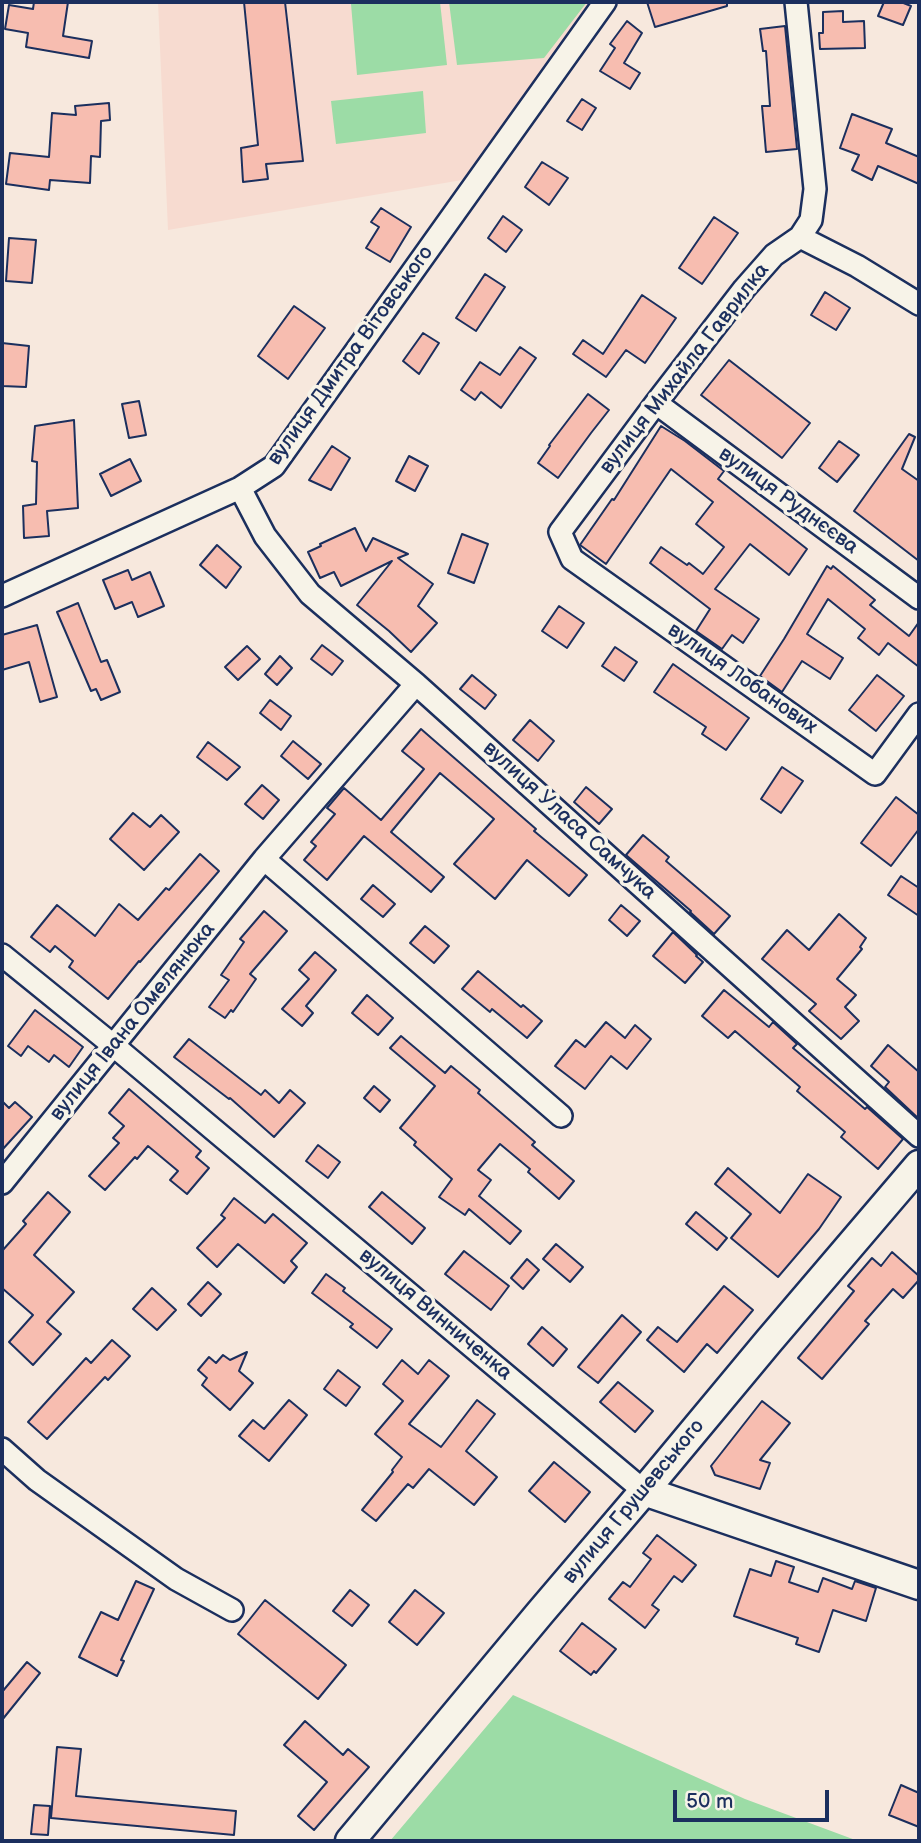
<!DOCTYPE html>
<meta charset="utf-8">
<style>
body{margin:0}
#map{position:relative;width:921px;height:1843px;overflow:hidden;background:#f7e8dd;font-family:"Balsamiq Sans",sans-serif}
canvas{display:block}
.frame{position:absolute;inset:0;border:4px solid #1b2f5e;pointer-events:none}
.scale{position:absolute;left:673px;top:1790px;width:156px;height:32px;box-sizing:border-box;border:4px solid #1b2f5e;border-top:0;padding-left:9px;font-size:21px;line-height:24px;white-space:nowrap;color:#1b2f5e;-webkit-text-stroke:5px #f7f3e8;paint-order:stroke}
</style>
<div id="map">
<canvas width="921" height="1843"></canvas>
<div class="frame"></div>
<div class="scale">50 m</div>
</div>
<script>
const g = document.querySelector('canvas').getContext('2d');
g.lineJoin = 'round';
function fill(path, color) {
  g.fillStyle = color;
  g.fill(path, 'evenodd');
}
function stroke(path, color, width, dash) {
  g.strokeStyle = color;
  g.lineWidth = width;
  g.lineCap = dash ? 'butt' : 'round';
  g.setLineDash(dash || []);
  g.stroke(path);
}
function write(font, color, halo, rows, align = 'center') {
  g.font = font + ' "Balsamiq Sans",sans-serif';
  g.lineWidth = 7;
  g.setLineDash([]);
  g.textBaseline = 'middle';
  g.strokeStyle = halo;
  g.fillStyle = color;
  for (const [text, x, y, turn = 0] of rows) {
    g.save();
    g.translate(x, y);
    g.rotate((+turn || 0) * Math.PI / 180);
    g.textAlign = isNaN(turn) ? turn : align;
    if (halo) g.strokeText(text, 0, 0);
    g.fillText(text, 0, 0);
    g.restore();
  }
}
fill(new Path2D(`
 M158,2H595L468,179L168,230Z`), '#f7dbd0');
fill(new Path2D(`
 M375,2H440L447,65L357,75L351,4Z
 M449,2H587L544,58L457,65Z
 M423,91L426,133L336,144L331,101Z
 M513,1695L745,1799L858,1841H390Z`), '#9cdca6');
const building = new Path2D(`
 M34,2H68L63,36L92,41L89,58L26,47L28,33L5,29L9,5L33,9Z
 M244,2H285L303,161L266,164L268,179L243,182L241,148L258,145Z
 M647,2H727V6L655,27Z
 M884,2H901L911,6L903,25L878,16Z
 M843,11V22L864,21L865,48L820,49L819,33H823V12Z
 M627,21L642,33L624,63L640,73L630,89L600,71L615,48L610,44Z
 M785,26L797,149L766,152L762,106H770L766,51H763L760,29Z
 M582,99L596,108L582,130L567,121Z
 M109,103L110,120L101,121L100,157L91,156L90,183L50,180L49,190L6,184L10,153L49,157L52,113L76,115L75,106Z
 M852,114L892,129L886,143L919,157V184L878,166L872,180L852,170L859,155L840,148Z
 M542,162L568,178L549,205L525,187Z
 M381,208L411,227L390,262L366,248L379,227L371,222Z
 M503,216L522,230L506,252L488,238Z
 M714,217L738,233L702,284L679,268Z
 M9,238L36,240L32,283L6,281Z
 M485,274L505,287L476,331L456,318Z
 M825,292L850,308L836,330L811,315Z
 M642,295L676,318L645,363L626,350L606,377L573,354L583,340L603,354Z
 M294,306L325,328L288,379L258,356Z
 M423,333L439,343L419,374L403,361Z
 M2,343L29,346L26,387L2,386Z
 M520,347L536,358L501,408L481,392L475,400L461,390L480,362L500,375Z
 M729,360L810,423L782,458L701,395Z
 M588,394L609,410L591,433L558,478L538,463L550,446L549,445Z
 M139,401L146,435L129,438L122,404Z
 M74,420L78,508L47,511L49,536L24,538L23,506L36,504L37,462L32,461L35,426Z
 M661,426L685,441L724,471L718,479L807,549L789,575L750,544L715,589L759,619L743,643L732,635L722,649L696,631L710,609L650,563L661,547L687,565L689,563L703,574L724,547L696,524L713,502L671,469L606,564L580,545L612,499L614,500Z
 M909,434L915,437L902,469L919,481V561L854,511Z
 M839,441L859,455L837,482L819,468Z
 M332,446L350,458L331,490L309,480Z
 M409,456L428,466L415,491L396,481Z
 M130,459L141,481L111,496L100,474Z
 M355,528L366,551L373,538L408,554L398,558L433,584L418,606L437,623L411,652L389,631L357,605L392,561L341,586L334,572L320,578L308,552L321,546L320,544Z
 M462,534L488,544L474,583L448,573Z
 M217,545L241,567L226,588L200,565Z
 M827,566L831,569L833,566L875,600L870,605L909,636L919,622V667L888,643L879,655L858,638L865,629L828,599L807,634L843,658L830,679L802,661L782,692L760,676L784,639Z
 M128,570L132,580L150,572L164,606L138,617L132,602L115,609L103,580Z
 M78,603L101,662L107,660L120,692L101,700L96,689L91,691L57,612Z
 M559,606L584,623L567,648L542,631Z
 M37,625L57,697L40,702L29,662L2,670V635Z
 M322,645L343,661L332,675L311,659Z
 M247,646L260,659L238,680L225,667Z
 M615,647L637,662L624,681L602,666Z
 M280,656L292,668L277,685L265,674Z
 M673,664L749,718L726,750L702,734L706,727L654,692Z
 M472,675L496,695L485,709L460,689Z
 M877,675L904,696L876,731L849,710Z
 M270,700L291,716L281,730L260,713Z
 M530,720L554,741L538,761L513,740Z
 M421,729L536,829L534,831L587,875L569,896L527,860L495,899L454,864L494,819L440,773L391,832L444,877L431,892L364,836L327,880L304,860L316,846L311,842L335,814L327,808L344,788L381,820L424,769L402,751Z
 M293,741L321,764L308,779L281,756Z
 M208,742L240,767L227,780L197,757Z
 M782,767L803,781L781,813L761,799Z
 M262,785L279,800L263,819L245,804Z
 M586,787L612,809L599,824L574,802Z
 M896,797L919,815V829L891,866L861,843Z
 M133,813L150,827L161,815L179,832L144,870L110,839Z
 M643,835L669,857L666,861L730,916L714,934L690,912L691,911L626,855Z
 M200,854L219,871L140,962L139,961L108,999L69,967L73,961L55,946L50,952L31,937L57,905L95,936L119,904L138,920L166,888L169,890Z
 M901,876L919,888V916L888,895Z
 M373,885L395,904L383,917L361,899Z
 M621,905L640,921L627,936L609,920Z
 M264,911L287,931L250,974L256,979L233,1012L231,1010L225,1018L209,1007L229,980L221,975L244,942L240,939Z
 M839,914L866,938L860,947L862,949L837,979L856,995L845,1007L859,1021L841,1039L809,1011L816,1004L762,959L787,930L809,950Z
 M425,926L449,946L434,963L410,943Z
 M673,932L697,955L696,956L703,962L685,983L653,956Z
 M315,952L336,970L306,1006L313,1013L302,1026L282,1009L309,979L299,970Z
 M478,971L521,1007L523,1005L542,1021L527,1038L492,1009L490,1012L462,989Z
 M724,990L769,1027L773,1022L797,1044L793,1048L865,1109L867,1107L903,1139L878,1169L841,1137L845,1132L797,1091L800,1087L735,1031L728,1038L702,1016Z
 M367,995L393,1018L378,1035L352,1013Z
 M35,1010L83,1047L69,1067L54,1055L49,1062L28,1046L21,1056L8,1046Z
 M606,1022L625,1038L635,1025L651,1039L627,1069L611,1056L585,1089L555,1066L576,1040L585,1047Z
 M401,1036L445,1073L451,1066L480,1090L478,1093L535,1142L532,1145L574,1181L559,1199L528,1172L530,1169L500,1144L478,1170L491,1180L479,1196L521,1231L510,1244L469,1209L465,1215L439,1197L452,1179L414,1145L416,1142L400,1128L435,1086L390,1048Z
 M189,1039L261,1095L265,1090L279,1103L290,1090L305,1103L274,1137L230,1098L229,1099L174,1057Z
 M888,1045L919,1072V1119L885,1087L889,1082L871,1066Z
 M374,1086L390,1100L380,1112L364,1098Z
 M129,1089L201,1151L196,1157L209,1168L187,1194L170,1180L178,1171L148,1146L137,1159L135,1157L105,1190L89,1176L119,1143L113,1138L124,1126L109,1113Z
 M2,1101L9,1108L15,1102L32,1117L2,1150Z
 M318,1145L340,1162L328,1178L306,1161Z
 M728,1168L780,1213L808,1174L841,1197L819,1229L778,1277L731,1238L751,1214L715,1184Z
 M48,1192L70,1212L34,1255L74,1292L47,1322L61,1334L33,1365L9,1342L33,1315L2,1288V1251L26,1224L23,1221Z
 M382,1192L425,1228L412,1244L369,1207Z
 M234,1198L265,1223L273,1214L307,1243L291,1261L297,1267L284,1283L238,1244L217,1267L197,1248L225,1218L221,1215Z
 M696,1212L727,1238L717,1250L686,1224Z
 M556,1244L583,1267L570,1282L543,1259Z
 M464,1251L509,1286L491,1310L445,1274Z
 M892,1252L919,1276V1280L903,1298L893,1289L865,1321L869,1324L822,1379L798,1358L854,1291L848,1286L872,1258L881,1266Z
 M527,1259L539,1270L523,1289L511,1278Z
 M326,1274L345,1288L343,1291L392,1329L377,1348L350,1327L353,1324L312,1293Z
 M208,1282L221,1294L201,1316L188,1304Z
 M724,1286L753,1310L717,1353L707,1344L684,1372L647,1340L658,1327L677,1342Z
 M152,1288L176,1310L157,1330L133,1309Z
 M622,1315L641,1332L598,1383L578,1367Z
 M542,1327L567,1349L553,1366L528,1344Z
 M112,1340L130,1356L108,1380L105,1377L47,1439L28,1422L86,1358L91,1363Z
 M247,1352L239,1371L253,1383L230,1410L202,1385L207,1378L198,1370L209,1357L216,1363L223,1355L230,1360Z
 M402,1360L418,1374L429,1360L449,1376L409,1424L441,1447L477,1400L495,1414L466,1451L497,1477L474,1505L429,1469L413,1488L408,1484L376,1521L362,1510L393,1472L392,1470L402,1457L375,1434L403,1401L383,1384Z
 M338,1370L360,1387L346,1406L324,1389Z
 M618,1382L653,1411L635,1432L600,1402Z
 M289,1400L307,1415L269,1461L239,1436L253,1420L264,1429Z
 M762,1401L790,1423L760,1460L770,1463L760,1489L715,1475L711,1466Z
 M554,1462L590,1492L565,1522L529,1491Z
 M657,1535L696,1565L682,1582L674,1576L652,1605L659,1610L645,1628L609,1599L623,1582L630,1587L651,1559L643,1553Z
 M776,1561L794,1567L789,1582L818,1592L823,1578L852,1589L855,1581L876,1588L866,1621L833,1610L819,1652L796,1644L798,1638L734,1616L750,1569L771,1576Z
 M136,1581L154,1589L121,1660L124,1661L117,1676L79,1657L101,1612L118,1620Z
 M350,1590L369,1605L352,1626L333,1611Z
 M415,1590L444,1613L417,1645L389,1622Z
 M265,1600L346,1665L318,1699L238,1634Z
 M582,1623L616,1649L596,1673L594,1671L591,1675L560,1651Z
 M27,1662L40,1673L2,1720V1692Z
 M305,1721L343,1755L348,1749L369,1767L314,1830L298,1816L327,1782L284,1745Z
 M57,1747L81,1749L76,1796L236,1811L234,1835L51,1818Z
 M901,1785L919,1793V1827L889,1815Z
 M34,1805L50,1806L48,1835L31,1834Z`);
fill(building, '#f7bdb0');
stroke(building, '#1b2f5e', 2);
const minor = new Path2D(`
 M796,2L815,189L811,220L800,237L774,255L744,289L656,403L560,532L572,559L875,774L919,714
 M800,237L857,266L919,304
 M656,403L919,598
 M240,488L265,536L310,594L416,684L919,1136
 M2,596L240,488L274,466L605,2
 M264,859L561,1116
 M2,955L114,1046L644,1491
 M2,1183L264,859L416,684
 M2,1449L37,1480L176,1579L232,1610`);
const tertiary = new Path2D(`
 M644,1491L919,1585
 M350,1841L540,1613L644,1491L768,1342L919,1165`);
stroke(minor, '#1b2f5e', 26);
stroke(tertiary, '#1b2f5e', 33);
stroke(minor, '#f7f3e8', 21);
stroke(tertiary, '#f7f3e8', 28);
write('21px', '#1b2f5e', '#f7f3e8', [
 ["вулиця Дмитра Вітовського",351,356,-54],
 ["вулиця Михайла Гаврилка",685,369,-52],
 ["вулиця Руднєєва",788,501,36],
 ["вулиця Лобанових",742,679,35],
 ["вулиця Уласа Самчука",569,821,42],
 ["вулиця Івана Омелянюка",133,1022,-51],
 ["вулиця Винниченка",435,1315,40],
 ["вулиця Грушевського",634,1502,-50]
]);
</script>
